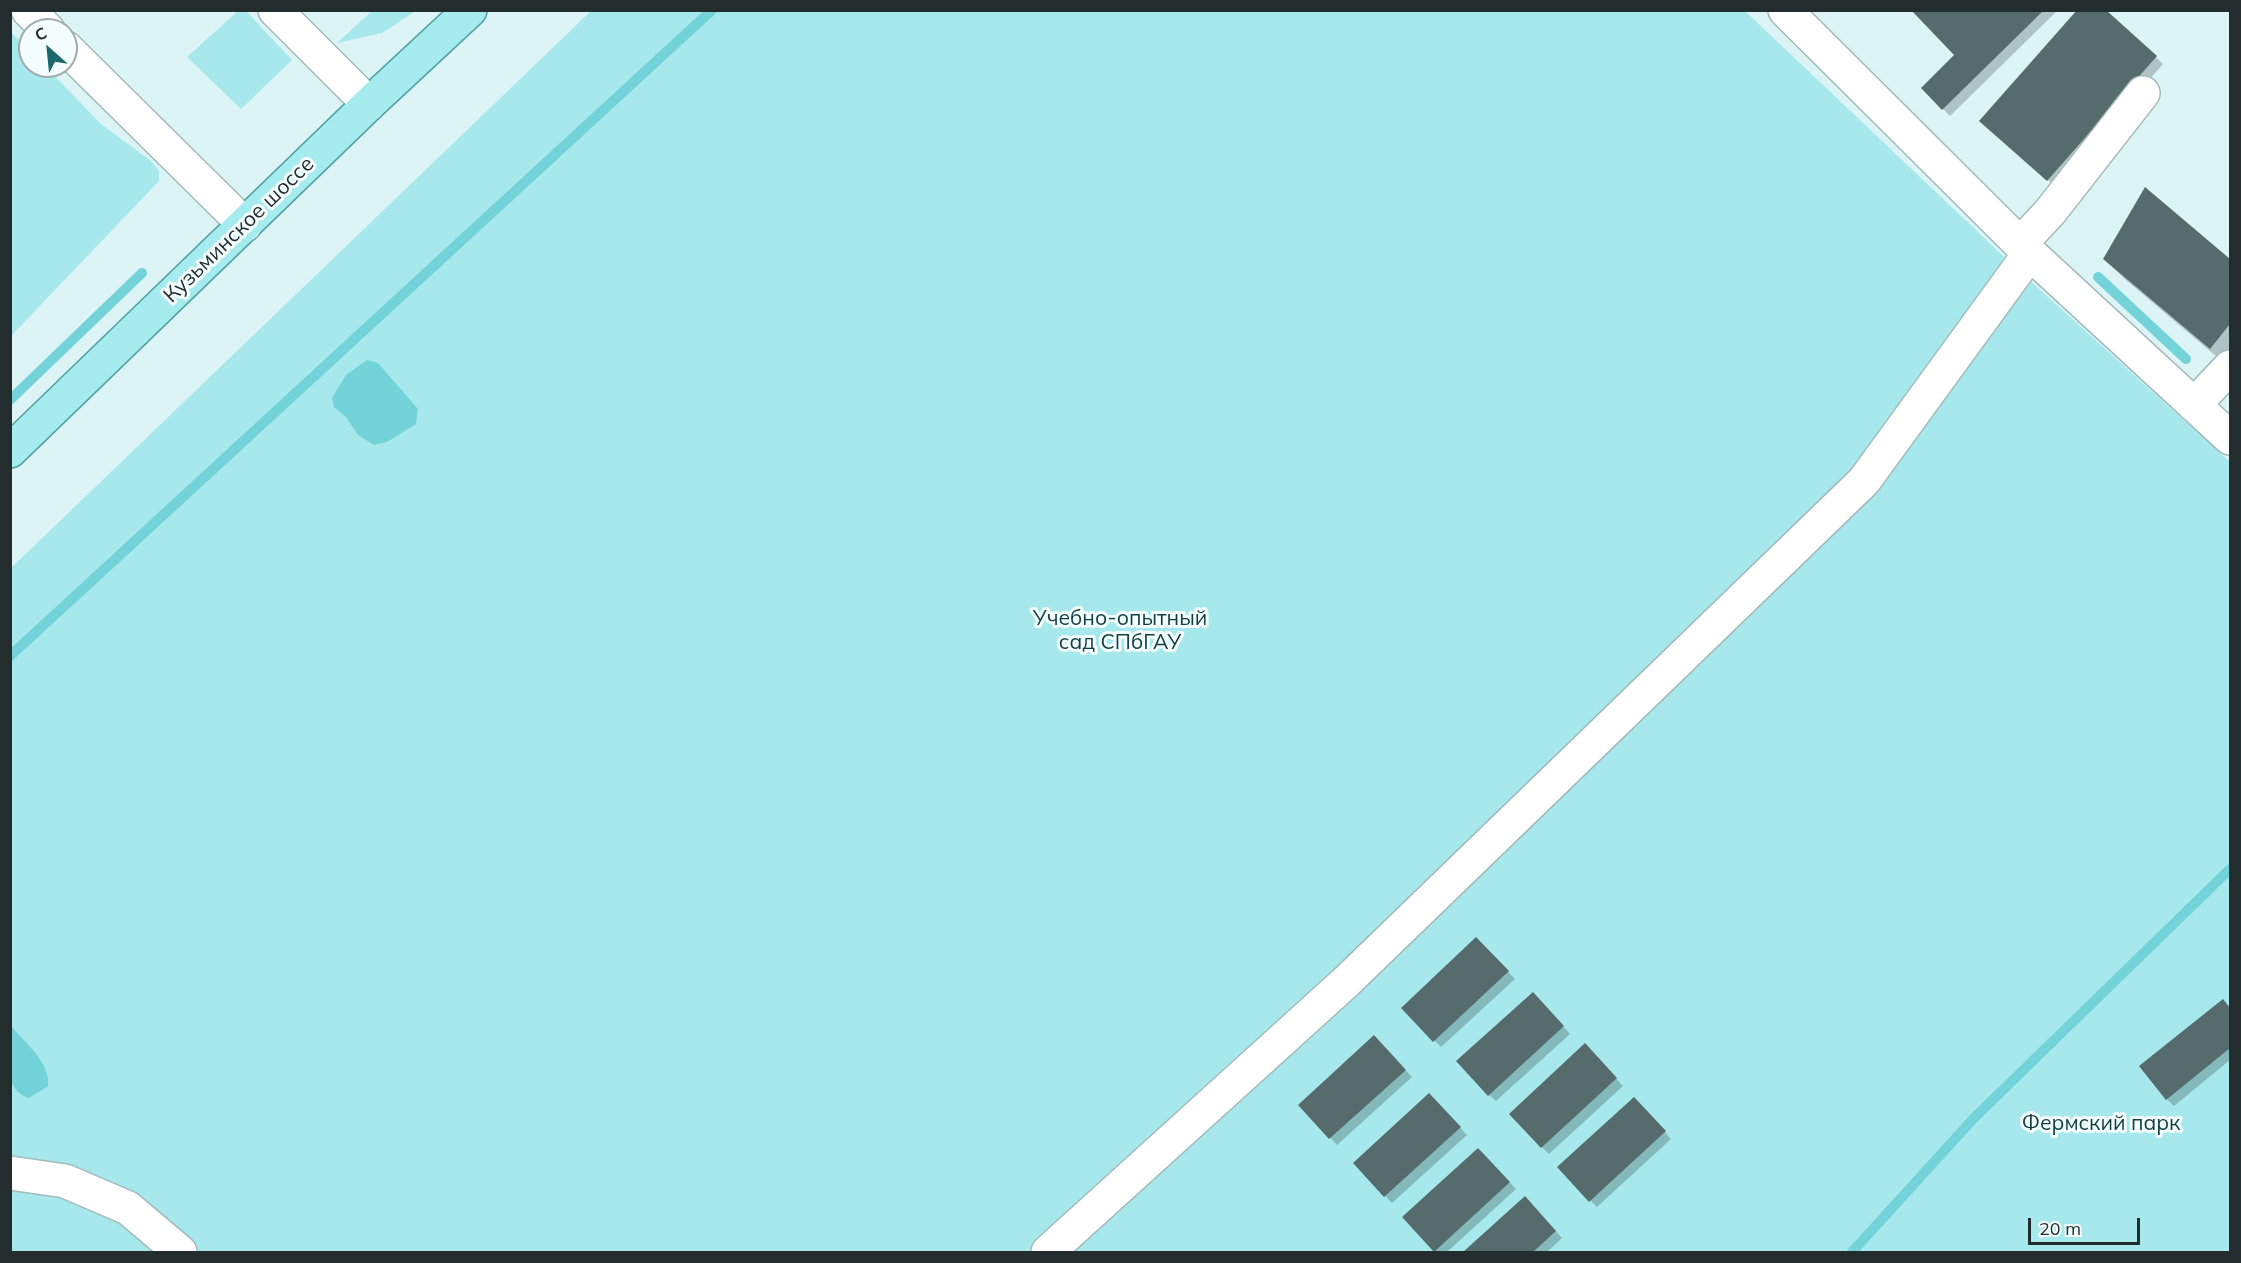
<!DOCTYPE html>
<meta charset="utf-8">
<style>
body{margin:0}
#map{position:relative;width:2241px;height:1263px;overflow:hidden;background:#dcf4f5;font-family:Mulish,sans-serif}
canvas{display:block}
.frame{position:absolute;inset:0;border:12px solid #242d2e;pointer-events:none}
.north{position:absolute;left:18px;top:18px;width:60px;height:60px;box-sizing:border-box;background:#f4fefe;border:2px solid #a1aaab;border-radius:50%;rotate:333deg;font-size:16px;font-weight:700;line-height:24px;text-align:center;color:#242d2e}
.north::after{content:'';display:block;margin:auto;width:21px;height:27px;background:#1c696d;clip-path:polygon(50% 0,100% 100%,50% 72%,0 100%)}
.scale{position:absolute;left:2028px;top:1218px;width:112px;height:27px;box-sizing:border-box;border:3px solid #242d2e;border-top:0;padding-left:8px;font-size:18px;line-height:21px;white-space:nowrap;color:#242d2e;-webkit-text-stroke:4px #f4fefe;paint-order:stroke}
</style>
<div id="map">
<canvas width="2241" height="1263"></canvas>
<div class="frame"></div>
<div class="north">С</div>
<div class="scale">20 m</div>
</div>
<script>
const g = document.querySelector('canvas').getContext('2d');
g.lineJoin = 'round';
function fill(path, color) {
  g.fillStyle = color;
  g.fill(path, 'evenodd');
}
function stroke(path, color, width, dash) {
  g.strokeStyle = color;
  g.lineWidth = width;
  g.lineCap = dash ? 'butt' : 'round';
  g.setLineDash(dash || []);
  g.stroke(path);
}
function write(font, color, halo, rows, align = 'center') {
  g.font = font + ' Mulish,sans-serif';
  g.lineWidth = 6;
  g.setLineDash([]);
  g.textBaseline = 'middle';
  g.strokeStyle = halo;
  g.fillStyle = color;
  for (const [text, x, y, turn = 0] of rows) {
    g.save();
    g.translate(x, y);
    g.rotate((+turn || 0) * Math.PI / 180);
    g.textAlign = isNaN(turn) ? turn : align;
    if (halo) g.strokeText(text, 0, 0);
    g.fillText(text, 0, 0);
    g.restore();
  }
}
fill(new Path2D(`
 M245,10L292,60L241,109L187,57L238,11Z
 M372,11H416L382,33L337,43Z
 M591,11H1745L2017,269L2230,462V1252H11V568Z
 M10,31L30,51V66H45L101,124L151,161L159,171V181L11,336Z`), '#a6e8ec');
fill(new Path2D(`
 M367,360L378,363L418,409L416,424L387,442L374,445L358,435L346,417L334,407L332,398L346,375Z
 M11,1026C25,1043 51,1063 48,1086L29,1098C1,1091 10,1049 11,1026Z`), '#73d3d8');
fill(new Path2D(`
 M1914,10H2058L1950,116L1923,88L1956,55Z
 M2104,10L2163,64L2055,186L1988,127Z
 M2145,189L2230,261V368L2126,280L2104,259Z
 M1476,939L1515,979L1441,1047L1403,1008Z
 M1540,1000L1570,1034L1496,1101L1489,1095Z
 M2223,1001L2230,1009V1060L2174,1106L2167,1099Z
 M1381,1044L1412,1077L1337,1145L1300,1105Z
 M1592,1052L1623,1086L1549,1154L1542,1147Z
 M1436,1102L1467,1135L1392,1203L1355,1163Z
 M1641,1106L1671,1139L1597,1207L1590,1200Z
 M1485,1156L1516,1189L1447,1252H1436L1404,1217Z
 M1525,1198L1562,1238L1547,1252H1465Z`), '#0003');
stroke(new Path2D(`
 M2098,277L2186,359
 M10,400L142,273
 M10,656L712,10
 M1852,1252L1974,1118L2230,869`), '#73d3d8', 10);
fill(new Path2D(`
 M1911,10H2044L1942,110L1921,88L1954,55Z
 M2077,10H2106L2157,56L2047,181L1979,121Z
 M2145,187L2230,259V324L2210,349L2103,259Z
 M1476,937L1509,971L1433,1042L1401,1008Z
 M1533,992L1564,1026L1488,1096L1456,1061Z
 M2223,999L2230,1008V1048L2166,1100L2139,1066Z
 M1374,1035L1406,1070L1329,1139L1298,1105Z
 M1585,1043L1617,1078L1541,1148L1509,1114Z
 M1429,1093L1461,1127L1384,1197L1353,1163Z
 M1634,1097L1666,1131L1589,1202L1557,1167Z
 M1478,1148L1510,1182L1434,1252L1402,1217Z
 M1525,1196L1556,1231L1533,1252H1463Z`), '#566b6c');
const minor = new Path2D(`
 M28,10L48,30
 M275,10L369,104
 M1785,10L2020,244L2230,438
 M66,48L245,225
 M2020,244L2050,212L2143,93
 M2194,405L2230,367
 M10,1173L65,1181L128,1208L180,1252
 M1048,1252L1347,981L1864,481L2030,253`);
const major = new Path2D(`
 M10,451L369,104L470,10`);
stroke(minor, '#a3babb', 36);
stroke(major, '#52a1a5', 36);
stroke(minor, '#fff', 33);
stroke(major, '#a6ecef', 33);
write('21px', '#242d2e', '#f4fefe', [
 ["Кузьминское шоссе",239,230,-44]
]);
write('21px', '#113e41', '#f4fefe', [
 ["Учебно-опытный",1120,619],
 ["сад СПбГАУ",1120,643],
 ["Фермский парк",2101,1124]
]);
</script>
